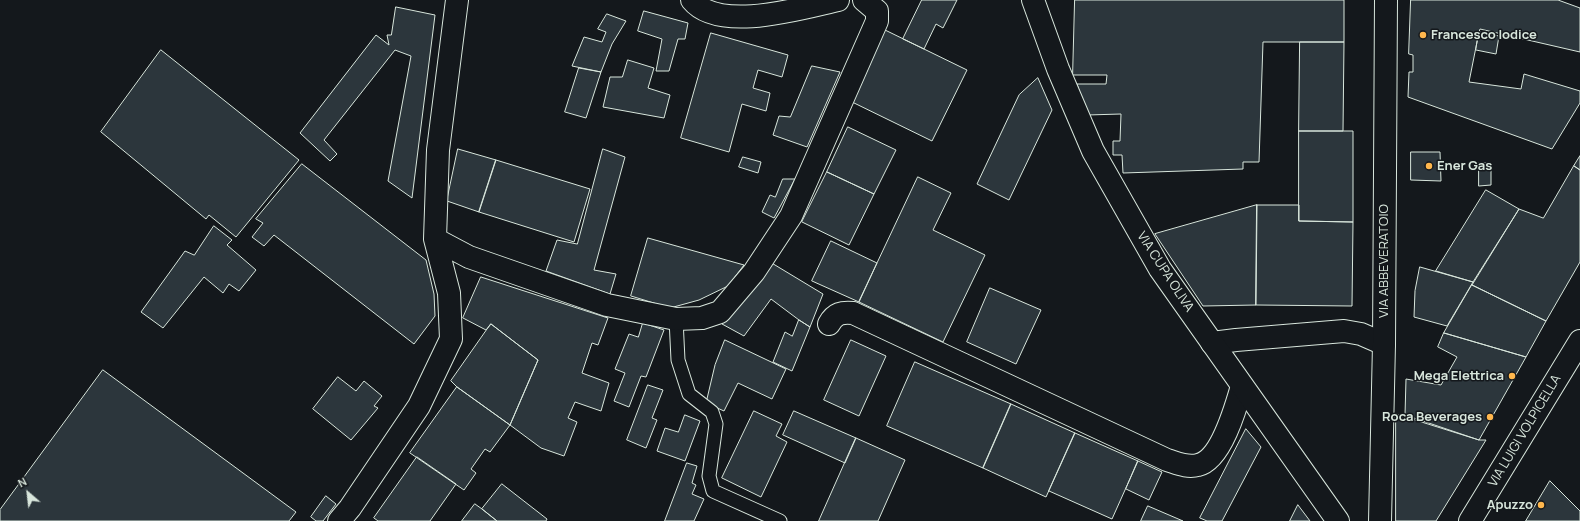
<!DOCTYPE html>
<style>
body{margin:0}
#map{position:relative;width:1580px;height:521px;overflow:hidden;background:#14181c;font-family:Manrope,sans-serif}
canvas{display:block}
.north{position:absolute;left:8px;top:473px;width:40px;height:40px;-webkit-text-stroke:3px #14181c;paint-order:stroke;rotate:332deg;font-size:11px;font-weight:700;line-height:16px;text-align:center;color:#d8e6dc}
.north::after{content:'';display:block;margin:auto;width:14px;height:18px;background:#d8e6dc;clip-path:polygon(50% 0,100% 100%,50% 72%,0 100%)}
</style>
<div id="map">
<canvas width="1580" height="521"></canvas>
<div class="north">N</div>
</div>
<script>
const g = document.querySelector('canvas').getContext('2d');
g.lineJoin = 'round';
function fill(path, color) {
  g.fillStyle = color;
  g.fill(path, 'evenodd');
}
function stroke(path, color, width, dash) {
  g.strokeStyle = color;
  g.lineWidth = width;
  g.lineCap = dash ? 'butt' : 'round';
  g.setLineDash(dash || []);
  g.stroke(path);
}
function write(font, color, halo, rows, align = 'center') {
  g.font = font + ' Manrope,sans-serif';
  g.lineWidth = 3;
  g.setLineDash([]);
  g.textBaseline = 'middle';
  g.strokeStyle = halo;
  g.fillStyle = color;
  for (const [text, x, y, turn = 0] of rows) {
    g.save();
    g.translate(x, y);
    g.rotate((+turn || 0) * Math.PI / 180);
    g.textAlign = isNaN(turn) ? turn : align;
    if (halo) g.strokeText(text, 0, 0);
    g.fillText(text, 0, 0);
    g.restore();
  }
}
const building = new Path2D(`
 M922,0H957L943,28L936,24L924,49L903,39Z
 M1075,0H1344V42H1263L1259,162H1243V169L1123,173L1122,155H1113V141H1120L1121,114L1087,115L1077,84H1106L1107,75H1073Z
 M1411,0H1558L1580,8V52L1480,29L1479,32L1469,82L1521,89L1524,74L1580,91V103L1552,149L1408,97L1409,72H1413V55L1409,54Z
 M396,7L435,15L412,198L388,181L411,56L395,50L324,140L337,154L330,161L300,133L376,35L389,45L387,35H391Z
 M644,11L688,23L685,39H678L669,71H656L662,39L638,31Z
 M607,14L626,21L612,44L601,72L572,66L584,37L602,42L606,32L598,29Z
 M885,30L967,70L932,141L850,101Z
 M1479,32L1499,36L1496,54L1476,50Z
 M711,33L788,55L782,77L758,70L753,88L770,93L766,111L742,104L729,152L681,138Z
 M1300,42H1344L1343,131H1299Z
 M161,50L299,160L236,237L209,215L206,219L101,132Z
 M628,60L654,68L648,88L670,95L664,118L603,107L610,77H622Z
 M812,66L840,72L807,147L773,135L779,116L790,117Z
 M579,68L601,72L586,118L565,112Z
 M1038,78L1052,110L1009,200L977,184L1019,95Z
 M848,127L896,150L874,194L827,172Z
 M1299,131H1353V222L1299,221Z
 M458,149L496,160L479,212L447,201Z
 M603,149L625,157L594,270L616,274L610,294L546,271L557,240L577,244Z
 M1411,152H1440L1441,181L1411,180Z
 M1580,156V170L1574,166Z
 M743,157L761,162L758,173L739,167Z
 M496,160L590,189L574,242L479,212Z
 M1479,163H1491V185L1479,186Z
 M302,164L426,260L434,294L435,316L414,344L274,235L264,246L252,237L263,223L256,219Z
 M1574,166L1580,170V262L1546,321L1472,285L1519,209L1543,218Z
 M827,172L874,194L849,245L802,222Z
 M918,177L951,193L933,230L985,255L943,342L859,302Z
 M783,179H795L774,218L762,212L770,195L775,197Z
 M1486,190L1519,209L1473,282L1436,271Z
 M1257,205L1256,305L1203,306L1155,234Z
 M1257,205H1299V221L1353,222L1352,306L1256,305Z
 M214,226L232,240L227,245L256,270L239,291L229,284L223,293L204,277L163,328L141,312L185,251L194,255Z
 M648,238L744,265L728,286L699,300L670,308L631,296Z
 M831,241L877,263L859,302L812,281Z
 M770,262L823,294L810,327L799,320L771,299L744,336L722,324L753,287Z
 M1420,267L1473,282L1447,326L1414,317L1415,291Z
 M481,277L608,318L598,345L592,343L582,373L609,383L601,411L575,402L568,418L577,422L564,456L541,448L510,425L538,360L491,324L486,330L463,318Z
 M1472,285L1546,321L1526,357L1444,333Z
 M990,288L1041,310L1016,364L967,342Z
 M799,320L810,327L792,371L773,362L785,332L792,336Z
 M643,323L664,330L646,377L641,376L629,407L614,401L625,373L615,369L629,334L638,337Z
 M491,324L538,360L510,425L457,387L451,381Z
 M1444,333L1526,357L1479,440L1405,415L1406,379L1441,385L1457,357L1438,347Z
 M725,340L786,369L772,399L738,383L724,411L706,403L715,365Z
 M851,340L886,356L859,416L824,400Z
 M915,362L1011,404L983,468L887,426Z
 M103,370L296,512L289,521H0V510Z
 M338,377L356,391L364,381L382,396L374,406L378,408L351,440L313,409Z
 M648,385L663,390L652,418L657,420L646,448L627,440Z
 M457,387L510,425L490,452L485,449L471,469L476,473L464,490L410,453Z
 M1011,404L1075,433L1046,497L983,468Z
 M754,411L782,424L776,436L787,442L761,497L722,478Z
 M794,411L856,438L845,463L783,435Z
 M1396,414L1479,440H1486L1436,521H1396Z
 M685,415L700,421L685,461L657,451L665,428L678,432Z
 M1246,429L1261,447L1222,521H1207L1200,518Z
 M1075,433L1138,461L1112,519L1049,491Z
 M856,438L905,460L878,521H819Z
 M417,457L456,484L430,521H378L374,518Z
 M1138,461L1162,472L1149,500L1126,489Z
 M687,463L697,466L692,483L696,485L692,494L704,499L694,521H665Z
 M1550,481L1580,511V521H1526Z
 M502,484L547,519L546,521H497L482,509Z
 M326,496L336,504L323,521H316L311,517Z
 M475,504L482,509L497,521H462Z
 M1298,505L1310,521H1290Z
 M1148,506L1183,521H1141Z`);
fill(building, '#2c363c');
stroke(building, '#d8e6dc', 1);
const lane = new Path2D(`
 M676,319L678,360L689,394L712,412L716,424L709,476L713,491L780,521`);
const street = new Path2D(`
 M692,0C719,33 802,8 838,0
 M435,239L469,257L607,305L676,319L702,318L720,312L754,272L791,216L877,21V11L864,0
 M829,324C835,313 842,312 853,313L1167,460C1177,463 1187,468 1198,465C1221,460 1236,407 1242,386
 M1212,343L1236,340L1344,331L1361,334L1384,344
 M339,521L350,508L419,406L451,339L449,293L435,239L438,150L457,0`);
const secondary = new Path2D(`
 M1033,0L1058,69L1093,151L1160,269L1338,521
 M1380,521L1384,344L1386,0
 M1470,521L1580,341`);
stroke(lane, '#d8e6dc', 15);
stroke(street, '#d8e6dc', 24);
stroke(secondary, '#d8e6dc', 24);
stroke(lane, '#14181c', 13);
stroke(street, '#14181c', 22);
stroke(secondary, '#14181c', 22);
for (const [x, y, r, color] of [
 [1423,35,4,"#ffb74d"],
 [1429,166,4,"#ffb74d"],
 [1512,376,4,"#ffb74d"],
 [1490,417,4,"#ffb74d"],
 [1541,505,4,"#ffb74d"]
]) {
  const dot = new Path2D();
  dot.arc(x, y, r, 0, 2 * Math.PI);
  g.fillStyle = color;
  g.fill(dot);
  stroke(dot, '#14181c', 1.5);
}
write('bold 13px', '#d8e6dc', '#14181c', [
 ["Francesco Iodice",1431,35,"left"],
 ["Ener Gas",1437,166,"left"],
 ["Mega Elettrica",1504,376],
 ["Roca Beverages",1482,417],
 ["Apuzzo",1533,505]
], 'right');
write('13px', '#d8e6dc', '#14181c', [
 ["VIA ABBEVERATOIO",1384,261,-90],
 ["VIA CUPA OLIVA",1165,272,57],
 ["VIA LUIGI VOLPICELLA",1525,431,-59]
]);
</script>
